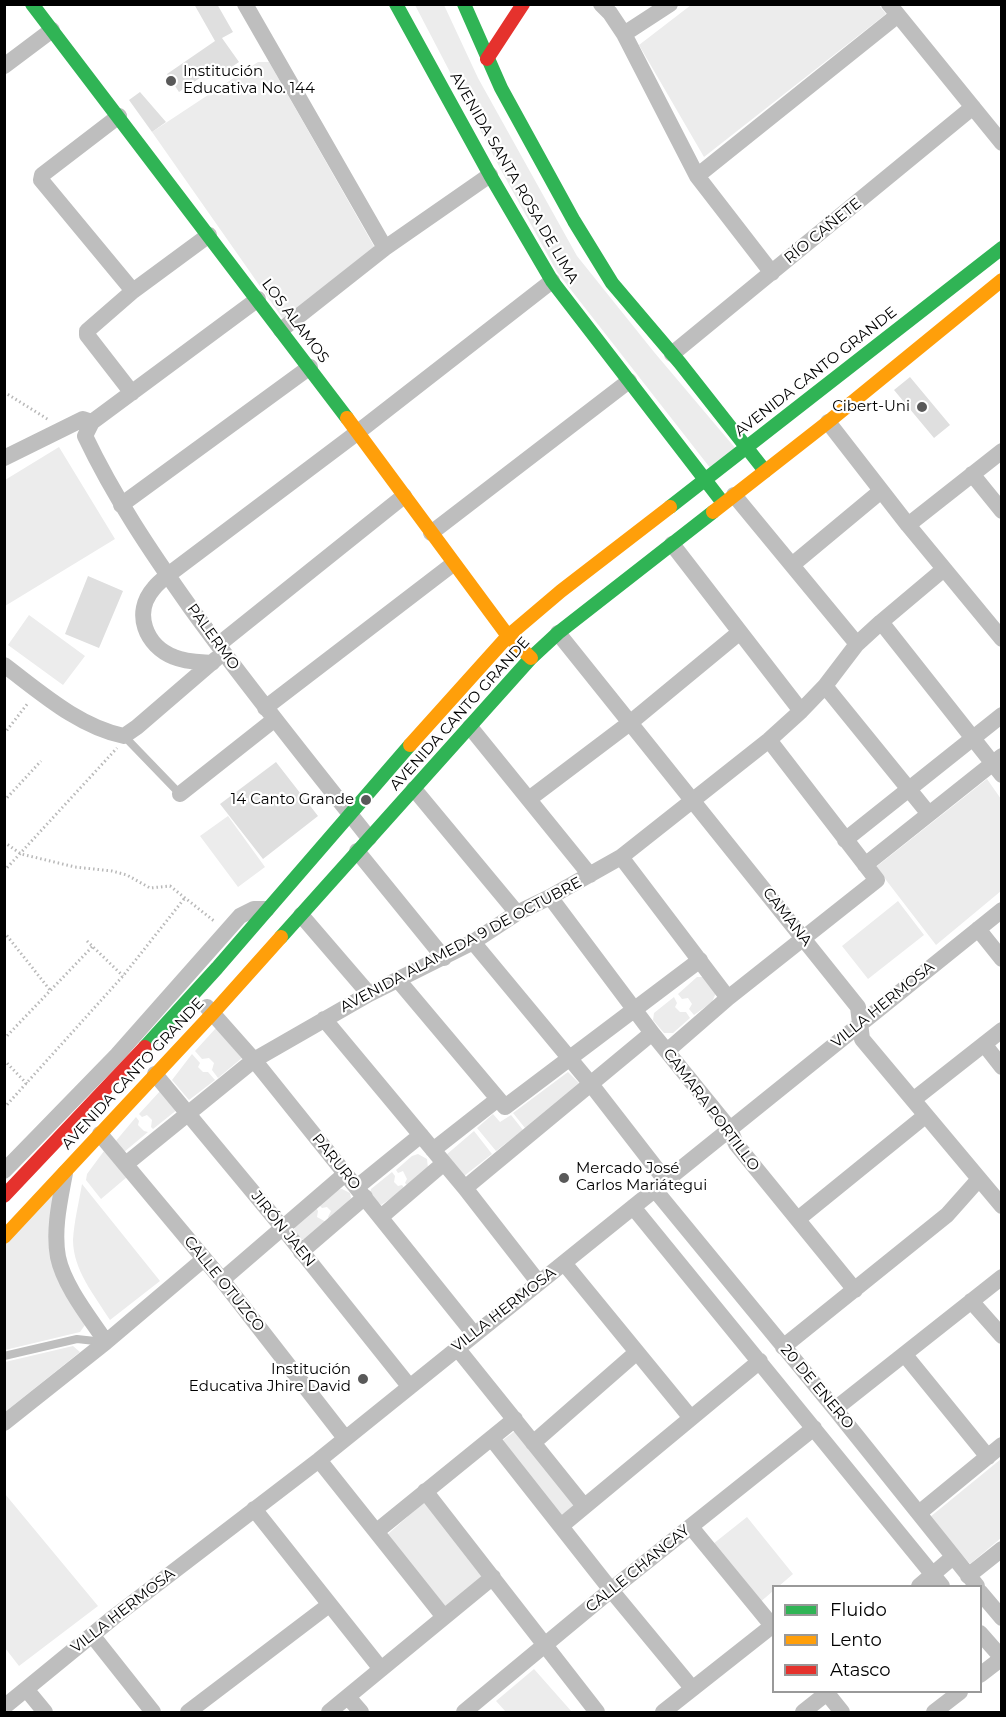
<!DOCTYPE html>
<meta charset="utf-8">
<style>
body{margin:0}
#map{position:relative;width:1006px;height:1717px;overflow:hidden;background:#fff;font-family:Montserrat,sans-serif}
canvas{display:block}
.frame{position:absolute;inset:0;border:6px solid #000;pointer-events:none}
.legend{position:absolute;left:772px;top:1585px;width:210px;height:108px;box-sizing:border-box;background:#fff;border:2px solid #999;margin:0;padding:8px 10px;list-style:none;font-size:18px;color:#000}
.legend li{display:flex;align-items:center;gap:12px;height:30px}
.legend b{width:30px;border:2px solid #999}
</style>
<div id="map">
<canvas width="1006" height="1717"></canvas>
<div class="frame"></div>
<ul class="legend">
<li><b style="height:8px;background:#30b455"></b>Fluido</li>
<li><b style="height:8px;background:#ff9f0a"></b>Lento</li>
<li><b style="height:8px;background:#e5322d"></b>Atasco</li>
</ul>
</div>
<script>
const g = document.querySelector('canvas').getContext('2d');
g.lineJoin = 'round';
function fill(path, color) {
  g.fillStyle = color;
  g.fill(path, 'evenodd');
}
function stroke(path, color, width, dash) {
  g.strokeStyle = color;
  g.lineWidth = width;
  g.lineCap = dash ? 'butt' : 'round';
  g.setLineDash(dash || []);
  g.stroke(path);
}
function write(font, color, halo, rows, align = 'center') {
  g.font = font + ' Montserrat,sans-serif';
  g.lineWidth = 4.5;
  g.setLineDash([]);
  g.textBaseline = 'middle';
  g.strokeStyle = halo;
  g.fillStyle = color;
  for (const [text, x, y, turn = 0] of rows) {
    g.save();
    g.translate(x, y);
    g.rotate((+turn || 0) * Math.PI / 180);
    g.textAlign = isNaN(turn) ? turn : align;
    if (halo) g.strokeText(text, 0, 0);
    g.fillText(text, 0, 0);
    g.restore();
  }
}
fill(new Path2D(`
 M878,4L886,14L704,157L639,45L691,5Z
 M415,5H444L478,78L577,256L654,352L736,449L711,469L557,272L501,170Z
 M258,62H269L375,248L283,319L152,132Z
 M59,447L115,539L5,606V480Z
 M29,615L85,656L63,685L8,645Z
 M987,779L1001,799V891L936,945L876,867Z
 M228,816L265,867L238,887L200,836Z
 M898,901L924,935L868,979L842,946Z
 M697,977H703L716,993L712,1002L694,1015L689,1009L692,1004L688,998L682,999L678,994Z
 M674,997L677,1003L675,1007L680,1012H686L690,1018L673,1033H664L653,1020L654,1013Z
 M216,1028L242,1058L218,1078L212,1070L214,1063L209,1058L202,1059L195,1051Z
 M192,1054L200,1063L198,1067L203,1072H208L215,1080L189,1100L172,1080Z
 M568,1072L579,1083L525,1128L513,1113Z
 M161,1090L178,1109L153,1129L151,1127L152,1120L147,1115L142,1117L139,1114Z
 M493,1114L500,1122L511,1115L523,1130L496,1151L477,1128Z
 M136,1117L139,1121L138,1125L144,1131L148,1132L124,1152L115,1142Z
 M474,1131L492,1154L464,1176L446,1155Z
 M104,1151L127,1177L101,1199L86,1180L87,1174Z
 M418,1154L427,1159L428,1168L408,1186L405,1183L407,1179L403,1171L398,1173L396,1170L412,1156Z
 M392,1172L395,1176L394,1182L398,1186L402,1185L405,1189L381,1205L370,1194L371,1189Z
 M82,1184L160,1281L110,1320C95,1296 73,1270 73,1240C74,1222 79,1202 82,1184Z
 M59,1185L53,1236L85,1325L80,1332L5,1350L4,1243Z
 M342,1189L350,1193L351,1198L331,1221L328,1217L331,1211L327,1207L322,1208L319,1205L336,1190Z
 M315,1206L318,1211L317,1217L328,1223L305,1239H301L294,1231L295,1227Z
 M73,1346L80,1352L5,1412V1362Z
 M515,1431L576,1507L559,1520L499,1443Z
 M1001,1459V1538L970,1564L930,1517Z
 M5,1494L98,1606L19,1666L5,1648Z
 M424,1502L486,1576L446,1607L387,1535Z
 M747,1517L793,1574L779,1586H774L773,1591L758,1604L713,1544Z
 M534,1669L572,1712H506L496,1701Z`), '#ececec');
fill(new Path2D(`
 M194,4H217L233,32L222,38L239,62L224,72L219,65L179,92L167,74L215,41Z
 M140,92L166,122L152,132L129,100Z
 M910,377L950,425L934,438L894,390Z
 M88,576L123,591L99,648L65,634Z
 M276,762L318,816L263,859L220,804Z`), '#dfdfdf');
stroke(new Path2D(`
 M4,392L49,420
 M4,734L28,703
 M4,801L41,761
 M4,842L21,854L75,867L112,871L127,875L150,888L170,886L214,921
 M4,871L117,748
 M4,932L50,990
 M87,941L123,976
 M4,1039L93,946
 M4,1060L27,1084
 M4,1108L123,976L184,899`), '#b9b9b9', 3, [1.5, 3]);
stroke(new Path2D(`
 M124,736L180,794
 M4,1356L77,1339L104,1342`), '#bebebe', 8);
stroke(new Path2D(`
 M245,4L385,248
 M601,4L610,13L624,34L697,176L772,273
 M889,4L1002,143
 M624,34L670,4
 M4,66L52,30
 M119,116L42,175L41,180L133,291
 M697,176L898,15
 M281,330L385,248L490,175
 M672,354L973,107
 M132,393L87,335V331L133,291L209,235
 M92,422L85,436C114,497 151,552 190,607C247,686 308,761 369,838
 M828,422L908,525L1002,639
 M4,458L83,419L92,422L258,299
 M972,474L1002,511
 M734,495L857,644
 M121,505L310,367
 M908,525L1002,451
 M431,533L629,381
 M672,544L801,711
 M792,565L881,491
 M881,622L1002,775
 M558,633L858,1007L862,1039L1002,1206
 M218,645L404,496
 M212,663C200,662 185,662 174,657C146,646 132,613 154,588C158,583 163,579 168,575L358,432L552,281
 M4,665C40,692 79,727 124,736L137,727L216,659
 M825,686L929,814
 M265,708L453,564
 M470,727L590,875
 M414,789L517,913
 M180,794L275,719
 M529,799L631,722L740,632
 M845,840L1002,715
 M357,851L444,958
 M621,857L728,998
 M865,865L1002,756
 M550,897L652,1033L730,1129L736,1144L855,1290
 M301,915L369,994
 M978,929L1002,959
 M473,942L590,1083L666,1181
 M398,980L505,1107L700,960
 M207,1007L254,1060L474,1334
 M324,1019L465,1188L539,1283
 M984,1044L1002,1067
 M667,1051L728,998L877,880L769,740
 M155,1074L282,1227L409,1386
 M913,1100L1002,1030
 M100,1134L222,1280L345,1438
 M433,1150L498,1099
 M126,1164L254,1060L369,994L473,942L517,913L550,897L621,857L769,740L801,711L825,686L857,644L881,622L944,569
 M4,1171L117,1055L240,916L254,909H267
 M65,1173C60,1200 53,1230 58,1257C64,1286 90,1318 106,1342
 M357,1187L421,1135
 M465,1188L652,1033
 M655,1190L835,1409L977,1586
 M633,1207L942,1586
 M381,1217L444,1163
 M798,1219L925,1116
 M301,1252L365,1197
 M564,1263L691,1418
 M222,1280L345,1174
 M971,1301L1002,1336
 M783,1347L947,1215L979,1179
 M457,1348L584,1506
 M905,1355L988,1457
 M835,1409L1002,1277
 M4,1423L106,1342L204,1259
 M492,1439L611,1590L692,1688
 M533,1443L637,1352
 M319,1460L444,1617
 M425,1491L597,1712
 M254,1509L381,1669
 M919,1513L1002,1445
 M561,1526L760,1361
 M691,1527L774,1628
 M377,1531L515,1419
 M968,1576L1002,1549
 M919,1586L953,1557
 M980,1592L1002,1618
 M980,1633L1002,1658
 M92,1635L153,1712
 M980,1675L1002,1658
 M26,1689L45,1712
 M826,1692L842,1712
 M348,1697L361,1712
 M4,1707L114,1617L319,1460L1002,910
 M188,1712L329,1605
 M329,1712L493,1577
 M464,1712L611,1590L814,1428
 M663,1712L772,1626
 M803,1712L827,1693
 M934,1712L960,1692`), '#bebebe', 16);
stroke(new Path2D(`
 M32,4L347,418
 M396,4L490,175L552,281L723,503
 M464,4L501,88L574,221L612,283L680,363L765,471
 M670,507L1002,248
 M281,937L531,658L558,633L713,512
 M145,1047L217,968L410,745`), '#30b455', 14);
stroke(new Path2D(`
 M347,418L508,636L531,658
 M713,512L828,422L1002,280
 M410,745L508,636L561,591L670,507
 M4,1237L213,1013L281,937`), '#ff9f0a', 14);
stroke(new Path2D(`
 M487,59L523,4
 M4,1196L145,1047`), '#e5322d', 14);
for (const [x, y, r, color] of [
 [171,81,6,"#595959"],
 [922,407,6,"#595959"],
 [366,800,6,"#595959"],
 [564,1178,6,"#595959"],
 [363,1379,6,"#595959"]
]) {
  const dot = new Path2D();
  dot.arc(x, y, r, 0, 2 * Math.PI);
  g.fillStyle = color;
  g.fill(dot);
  stroke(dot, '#fff', 2);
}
write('15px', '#000', '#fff', [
 ["Institución",183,72,"left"],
 ["Educativa No. 144",183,89,"left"],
 ["Cibert-Uni",910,407],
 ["14 Canto Grande",354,800],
 ["Mercado José",576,1169,"left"],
 ["Carlos Mariátegui",576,1186,"left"],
 ["Institución",351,1370],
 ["Educativa Jhire David",351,1387]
], 'right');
write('15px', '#000', '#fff', [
 ["AVENIDA SANTA ROSA DE LIMA",514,178,60],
 ["RÍO CAÑETE",823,231,-39],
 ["LOS ALAMOS",295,321,53],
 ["AVENIDA CANTO GRANDE",816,372,-38],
 ["PALERMO",213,637,54],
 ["AVENIDA CANTO GRANDE",460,714,-48],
 ["CAMANA",787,917,52],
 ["AVENIDA ALAMEDA 9 DE OCTUBRE",461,945,-28],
 ["VILLA HERMOSA",883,1005,-39],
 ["AVENIDA CANTO GRANDE",133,1074,-47],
 ["CAMARA PORTILLO",711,1110,53],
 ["PARURO",336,1162,51],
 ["JIRÓN JAEN",283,1229,51],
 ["CALLE OTUZCO",224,1284,51],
 ["VILLA HERMOSA",504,1310,-38],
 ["20 DE ENERO",817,1387,50],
 ["CALLE CHANCAY",638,1569,-39],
 ["VILLA HERMOSA",123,1611,-38]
]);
</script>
